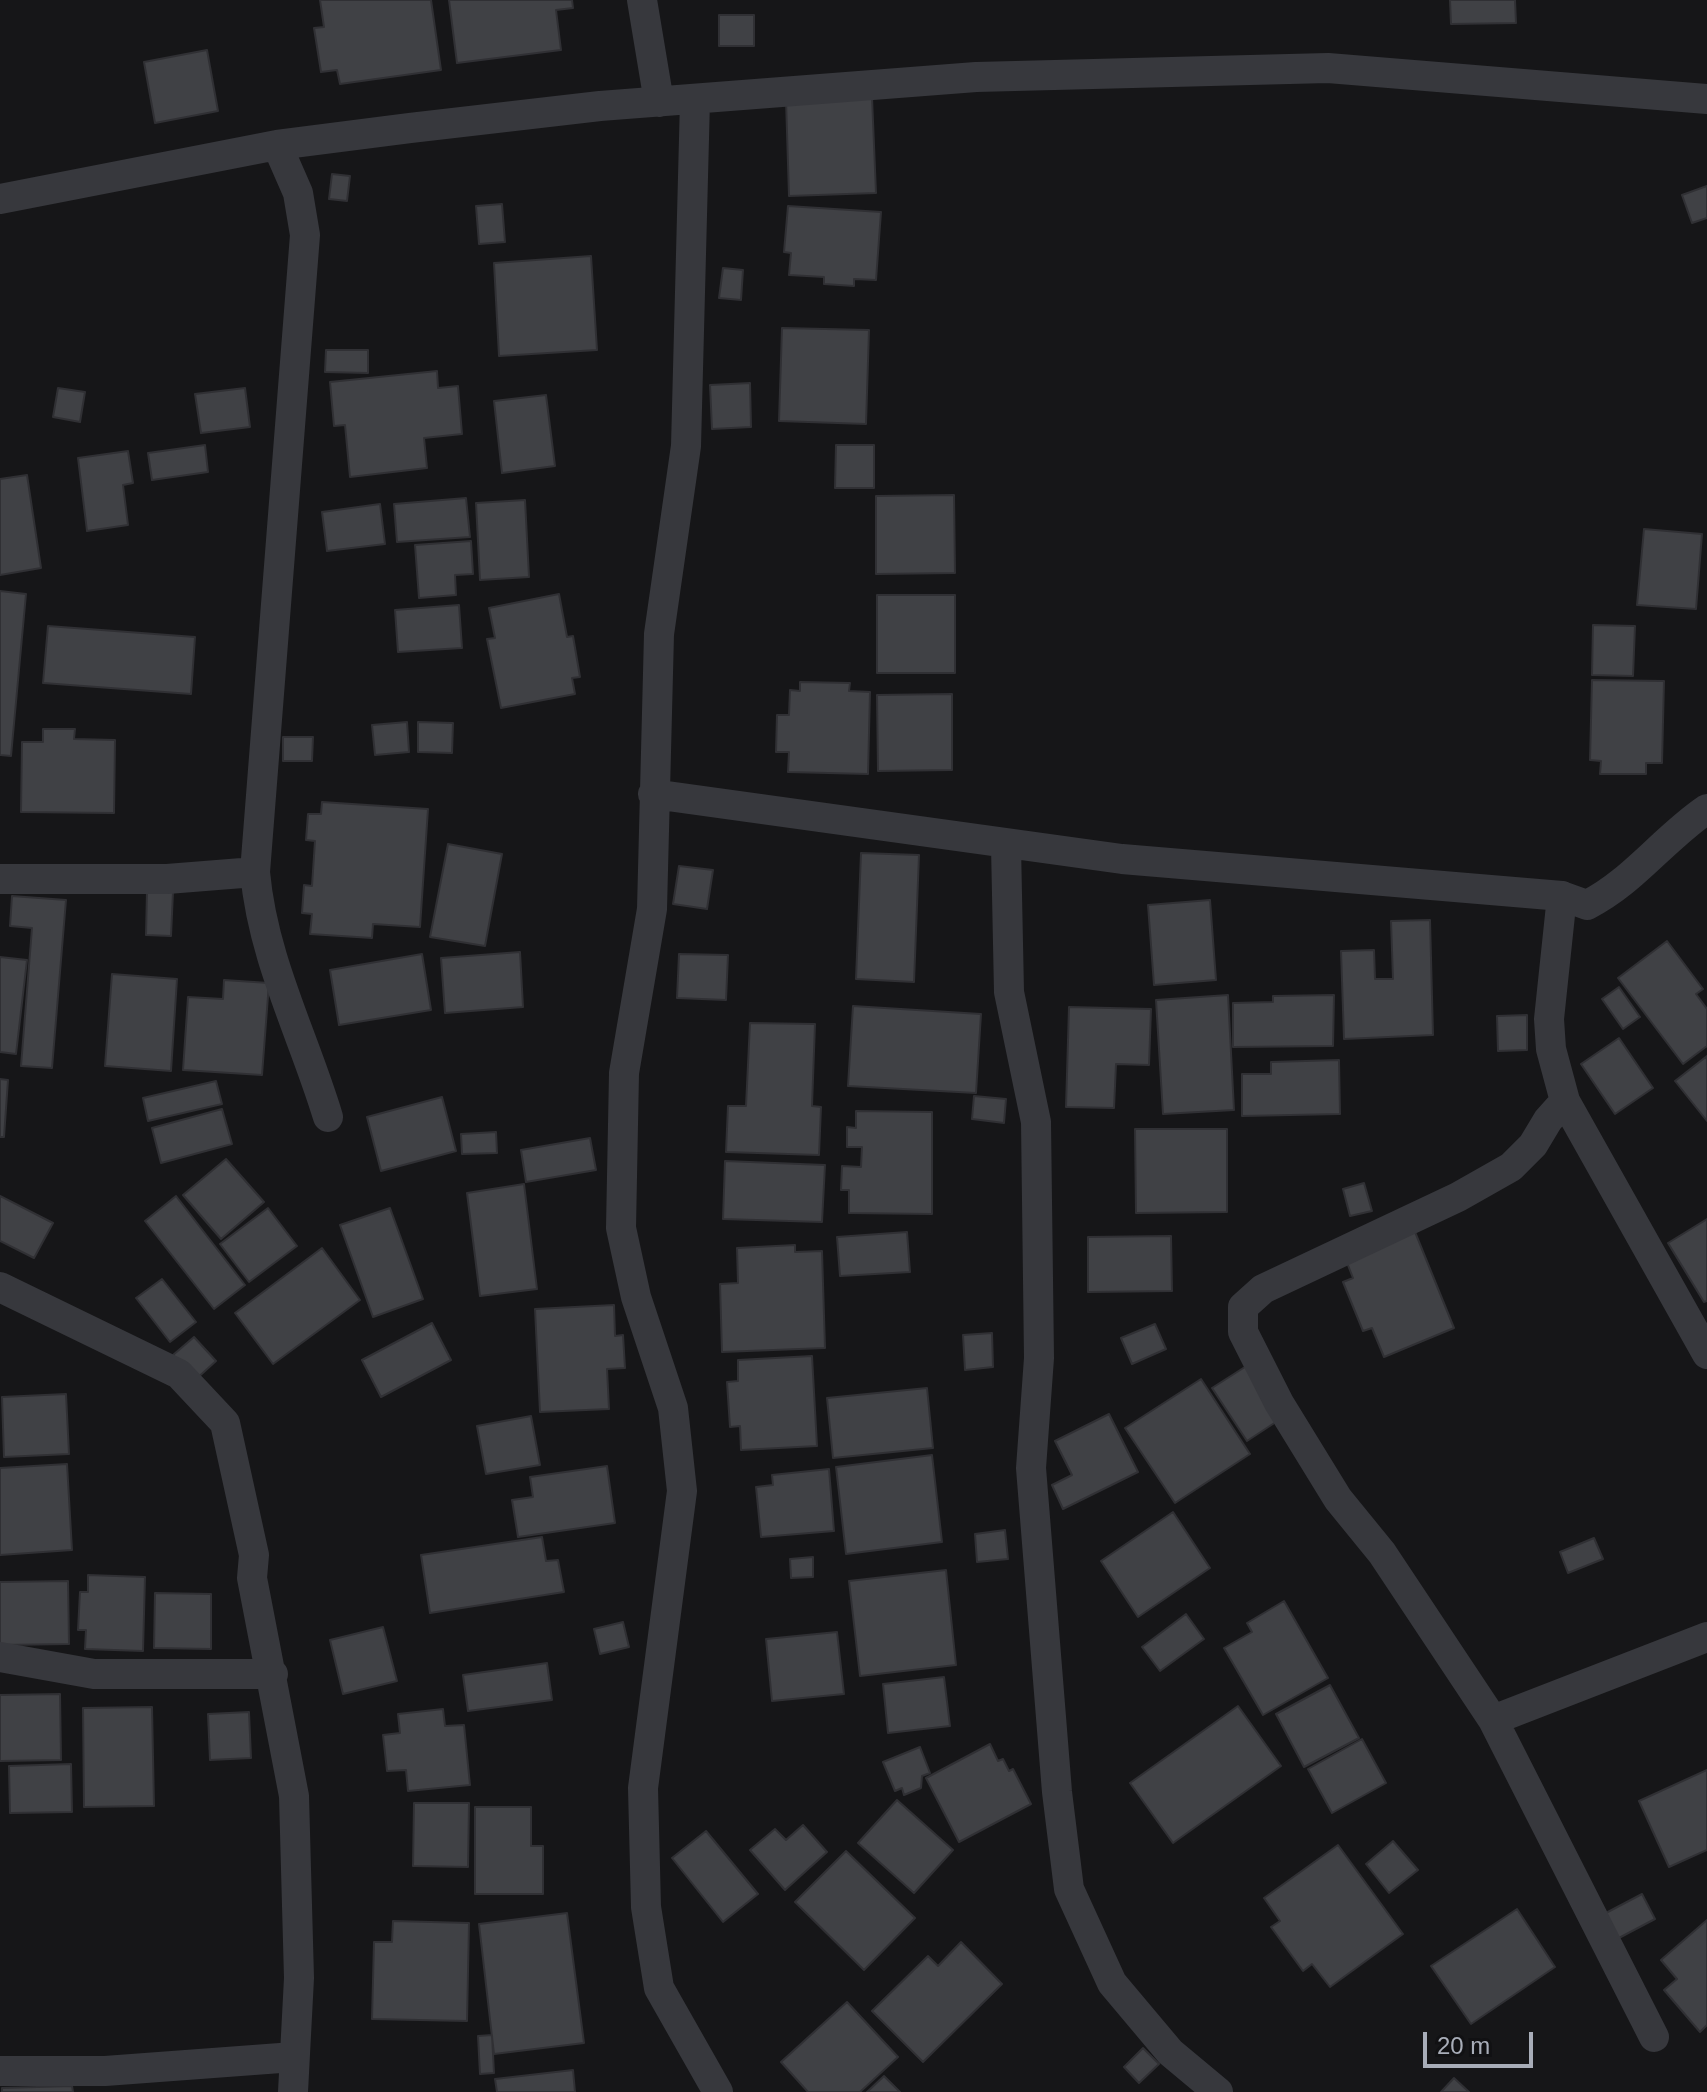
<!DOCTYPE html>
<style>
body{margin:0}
#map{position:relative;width:1707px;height:2092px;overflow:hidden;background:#161618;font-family:Arial,sans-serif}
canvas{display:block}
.scale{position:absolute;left:1423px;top:2032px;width:110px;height:36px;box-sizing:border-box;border:4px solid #a8adb8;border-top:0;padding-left:10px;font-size:24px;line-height:28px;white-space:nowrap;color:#a8adb8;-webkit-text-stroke:6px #111113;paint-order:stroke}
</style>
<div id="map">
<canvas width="1707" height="2092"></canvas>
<div class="scale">20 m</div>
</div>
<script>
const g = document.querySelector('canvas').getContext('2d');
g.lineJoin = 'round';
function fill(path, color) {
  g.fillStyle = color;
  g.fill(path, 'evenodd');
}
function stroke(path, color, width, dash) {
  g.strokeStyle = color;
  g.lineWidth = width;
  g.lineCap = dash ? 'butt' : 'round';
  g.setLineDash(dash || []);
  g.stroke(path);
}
const building = new Path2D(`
 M320,0H431L441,70L340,84L337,70L321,72L314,28L324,27Z
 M449,0H572L573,8L556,10L561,50L457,63Z
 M1450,0H1515L1516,23L1451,24Z
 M719,15H754V46H719Z
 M207,50L218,111L155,123L144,62Z
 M872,97L876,193L789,196L786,100Z
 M332,174L350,176L347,201L329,199Z
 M1707,186V218L1692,223L1682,195Z
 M502,204L505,242L479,244L476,206Z
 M788,206L881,212L876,280L854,279V286L824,284V277L789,275L791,253L784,252Z
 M591,256L597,350L499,356L494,263Z
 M723,268L743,270L741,300L719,298Z
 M782,328L869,330L866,424L779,421Z
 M326,350H368V373L325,372Z
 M437,371L438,388L458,386L462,434L424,438L427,468L350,477L345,425L334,426L330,382Z
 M750,383L751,427L712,429L710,385Z
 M58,388L85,392L80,422L53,417Z
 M245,388L250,427L201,433L195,394Z
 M546,395L555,466L502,473L494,401Z
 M205,445L208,472L152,480L148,453Z
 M836,445H874V488H835Z
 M128,451L133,483L123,485L128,525L87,531L78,458Z
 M27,475L41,568L0,575V479Z
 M954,495L955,573L876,574V496Z
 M466,498L470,537L397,542L394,504Z
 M525,500L529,577L480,580L476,503Z
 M380,504L385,544L327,551L322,512Z
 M1644,529L1702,534L1696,609L1637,605Z
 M471,541L473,574L455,575L456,595L419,598L415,545Z
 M0,591L26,594L11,756L0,755Z
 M559,594L567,637L573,636L580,677L572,678L575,694L501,708L487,639L495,638L489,608Z
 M877,595H955V673H877Z
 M459,605L462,648L398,652L395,610Z
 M1593,625L1635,626L1633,676L1592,675Z
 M48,626L195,637L191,694L43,683Z
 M1592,680L1664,681L1662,763H1646V774H1600L1601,761L1590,760Z
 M800,682L850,683L849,691L870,692L868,774L788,772L789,752H776L777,715H789L790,690L800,691Z
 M952,694V770L878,771L877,695Z
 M407,722L409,752L375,755L372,725Z
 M418,722L453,723L452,753L418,752Z
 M43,729H75L74,739L115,740L114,813L21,812L22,742H43Z
 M283,737H313L312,761H283Z
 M322,802L428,809L420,927L373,924L372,938L310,934L312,914L302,913L304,885L312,886L315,841L306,840L308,814H321Z
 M448,844L502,854L485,946L430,937Z
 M861,853L919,855L914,982L856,979Z
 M679,866L713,870L707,909L673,904Z
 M147,891L173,892L171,936L146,935Z
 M12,896L66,900L52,1068L21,1066L32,928L10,926Z
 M1210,900L1216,980L1154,985L1148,905Z
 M1430,920L1433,1035L1344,1039L1341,951L1374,950L1375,979H1393L1391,921Z
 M1667,941L1703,989L1696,994L1707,1009V1046L1683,1064L1618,978Z
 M520,952L523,1007L445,1013L441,958Z
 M422,954L431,1010L339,1025L330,970Z
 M679,954L728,955L726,1000L677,998Z
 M0,957L27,960L16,1054L0,1052Z
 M112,974L177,979L171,1071L105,1066Z
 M224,980L269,983L262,1075L183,1070L188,997L223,999Z
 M1619,987L1640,1017L1623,1029L1602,999Z
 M1228,995L1234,1110L1163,1114L1156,1000Z
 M1334,995L1333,1046L1233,1047V1003L1273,1002V996Z
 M853,1006L981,1014L976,1093L848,1086Z
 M1069,1007L1151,1009L1149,1065L1116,1064L1114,1108L1066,1107Z
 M1527,1015V1050L1498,1051L1497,1016Z
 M750,1023L815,1024L812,1106L821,1107L819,1155L726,1152L728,1106H746Z
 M1619,1038L1653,1088L1615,1114L1581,1064Z
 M1707,1056V1121L1675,1081Z
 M1339,1060L1340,1114L1242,1116V1074H1271V1062Z
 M0,1079L8,1080L4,1137H0Z
 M216,1081L222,1104L148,1121L143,1098Z
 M974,1096L1006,1099L1004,1123L972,1119Z
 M442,1097L456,1151L381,1171L367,1117Z
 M222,1109L232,1144L161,1163L152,1128Z
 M856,1111L932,1112V1214L849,1213V1190H841L842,1166L861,1167L862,1147H847V1127L856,1128Z
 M1135,1129H1227V1212L1136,1213Z
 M496,1132L497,1153L462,1154L461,1134Z
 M590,1138L596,1170L526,1182L521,1150Z
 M226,1159L264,1202L221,1239L183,1195Z
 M725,1161L825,1165L822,1222L723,1219Z
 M1364,1183L1372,1211L1350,1216L1343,1189Z
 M524,1184L537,1289L480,1296L467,1193Z
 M0,1196L53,1223L34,1258L0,1241Z
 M176,1196L245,1285L214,1309L145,1221Z
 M268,1208L297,1246L249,1282L220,1244Z
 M390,1208L423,1299L373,1317L340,1225Z
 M1707,1219V1301L1704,1302L1668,1243Z
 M1413,1227L1454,1328L1384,1357L1372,1328L1363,1331L1343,1282L1353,1278L1344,1255Z
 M907,1232L910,1272L840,1276L837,1237Z
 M1171,1236L1172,1291L1088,1292V1237Z
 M795,1245V1252L822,1251L825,1348L722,1352L720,1284L738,1283L737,1248Z
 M322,1248L360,1300L273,1364L235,1313Z
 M162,1279L196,1322L170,1342L136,1298Z
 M614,1305L615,1336L623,1335L625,1368L607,1369L609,1409L540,1412L535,1309Z
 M432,1323L451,1360L381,1397L362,1360Z
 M1155,1324L1166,1349L1132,1364L1121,1338Z
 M992,1333L993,1367L965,1370L963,1335Z
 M194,1337L216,1361L195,1380L173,1355Z
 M812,1356L817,1446L741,1450L740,1426L730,1427L727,1382L738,1381V1360Z
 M1248,1365L1282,1418L1247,1441L1212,1388Z
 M1201,1379L1250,1454L1175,1503L1125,1428Z
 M927,1388L933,1448L833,1458L827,1398Z
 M66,1394L69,1454L4,1457L2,1397Z
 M1109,1414L1138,1472L1063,1509L1052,1485L1072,1475L1055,1441Z
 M531,1416L540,1465L486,1474L477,1426Z
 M932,1455L942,1542L846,1554L836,1467Z
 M67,1464L72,1550L0,1555V1468Z
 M607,1466L615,1523L518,1537L512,1500L533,1497L530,1477Z
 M829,1469L834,1531L761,1537L756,1487L773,1485L772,1475Z
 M1173,1512L1210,1568L1138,1617L1101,1561Z
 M1005,1530L1008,1559L977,1562L975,1534Z
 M542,1537L546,1561L558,1560L564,1592L430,1613L421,1555Z
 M1594,1538L1603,1559L1568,1573L1560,1552Z
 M813,1557V1577L791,1578L790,1559Z
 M946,1570L956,1665L860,1676L849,1581Z
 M88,1575L145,1577L143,1651L85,1649L86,1630H78L80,1592H88Z
 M68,1581L69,1644L0,1645V1582Z
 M155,1593L211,1594V1649L154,1648Z
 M1284,1601L1328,1678L1263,1715L1224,1648L1252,1632L1247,1623Z
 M1186,1614L1204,1639L1160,1671L1142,1647Z
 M623,1622L629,1647L600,1654L594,1629Z
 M383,1627L397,1681L343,1694L330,1640Z
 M837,1632L844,1694L772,1701L766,1639Z
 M547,1663L552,1700L468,1711L463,1675Z
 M944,1677L950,1726L888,1733L883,1684Z
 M1330,1685L1359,1738L1304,1767L1276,1714Z
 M60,1694L61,1760L0,1761V1695Z
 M1238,1706L1281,1766L1173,1843L1130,1783Z
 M152,1707L154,1806L84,1807L83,1708Z
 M443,1709L445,1726L464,1725L470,1785L408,1791L406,1770L387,1771L383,1735L400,1733L398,1714Z
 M249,1712L251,1758L210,1760L208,1714Z
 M1362,1739L1386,1783L1332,1813L1308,1769Z
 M990,1744L998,1761L1003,1759L1009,1771L1013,1769L1031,1804L959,1842L926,1778Z
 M920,1747L930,1773L922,1776L921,1788L904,1795L902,1788L895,1791L883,1762Z
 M71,1764L72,1812L10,1813L9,1766Z
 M1707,1770V1850L1669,1867L1639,1801Z
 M897,1800L953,1850L914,1893L858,1843Z
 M414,1803H469L468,1867L413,1866Z
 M475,1807H531V1846H543V1894H475Z
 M803,1825L827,1852L785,1890L750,1850L775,1829L786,1840Z
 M706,1831L758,1894L723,1922L672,1858Z
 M1393,1841L1418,1870L1389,1893L1366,1864Z
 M1338,1845L1403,1934L1330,1987L1312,1964L1303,1971L1271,1927L1280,1921L1264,1898Z
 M846,1851L915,1918L864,1970L795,1902Z
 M1642,1894L1655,1919L1617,1939L1604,1914Z
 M1517,1909L1555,1967L1471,2024L1431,1966Z
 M567,1913L584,2043L494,2054L479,1924Z
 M1707,1920V2025L1700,2032L1664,1990L1677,1979L1661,1960Z
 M393,1921L469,1923L467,2021L372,2019L374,1942H392Z
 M961,1942L1002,1984L923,2062L872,2011L928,1956L938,1966Z
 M847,2002L898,2057L860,2092H808L781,2062Z
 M492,2035L494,2073L480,2074L478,2036Z
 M1143,2048L1159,2064L1139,2083L1124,2067Z
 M573,2070L575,2092H497L495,2079Z
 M884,2076L900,2092H867Z
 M1454,2078L1469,2092H1441Z
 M72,2086L73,2092H2V2088Z`);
fill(building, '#404145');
stroke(building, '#303034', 2);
stroke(new Path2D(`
 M642,0L659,102
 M695,100L686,446L659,634L652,909L624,1073L621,1228L636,1297L673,1408L682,1491L643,1788L646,1907L659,1988L718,2092
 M277,145L298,193L305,235L255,872C263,960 303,1034 328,1117
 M0,199L277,145L410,128L600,106L976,77L1328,68L1707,99
 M653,794L1122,859L1562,896
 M1006,846L1009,992L1036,1122L1039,1358L1031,1468L1057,1792L1069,1889L1112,1983L1170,2052L1218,2092
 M0,879H167L255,872
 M1565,1101L1707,1354
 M0,1287L179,1374L225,1423L254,1555L252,1578L294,1796L299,1978L293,2092
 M0,1657L94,1674H273
 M1493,1720L1707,1637
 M1654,2037L1493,1720L1382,1553L1338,1499L1279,1403L1243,1332V1307L1263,1289L1458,1197L1511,1167L1533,1145L1548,1120L1565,1101L1551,1049L1549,1019L1562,896L1587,905C1633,882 1664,838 1707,809
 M0,2071H105L294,2057`), '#37383d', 30);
</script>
